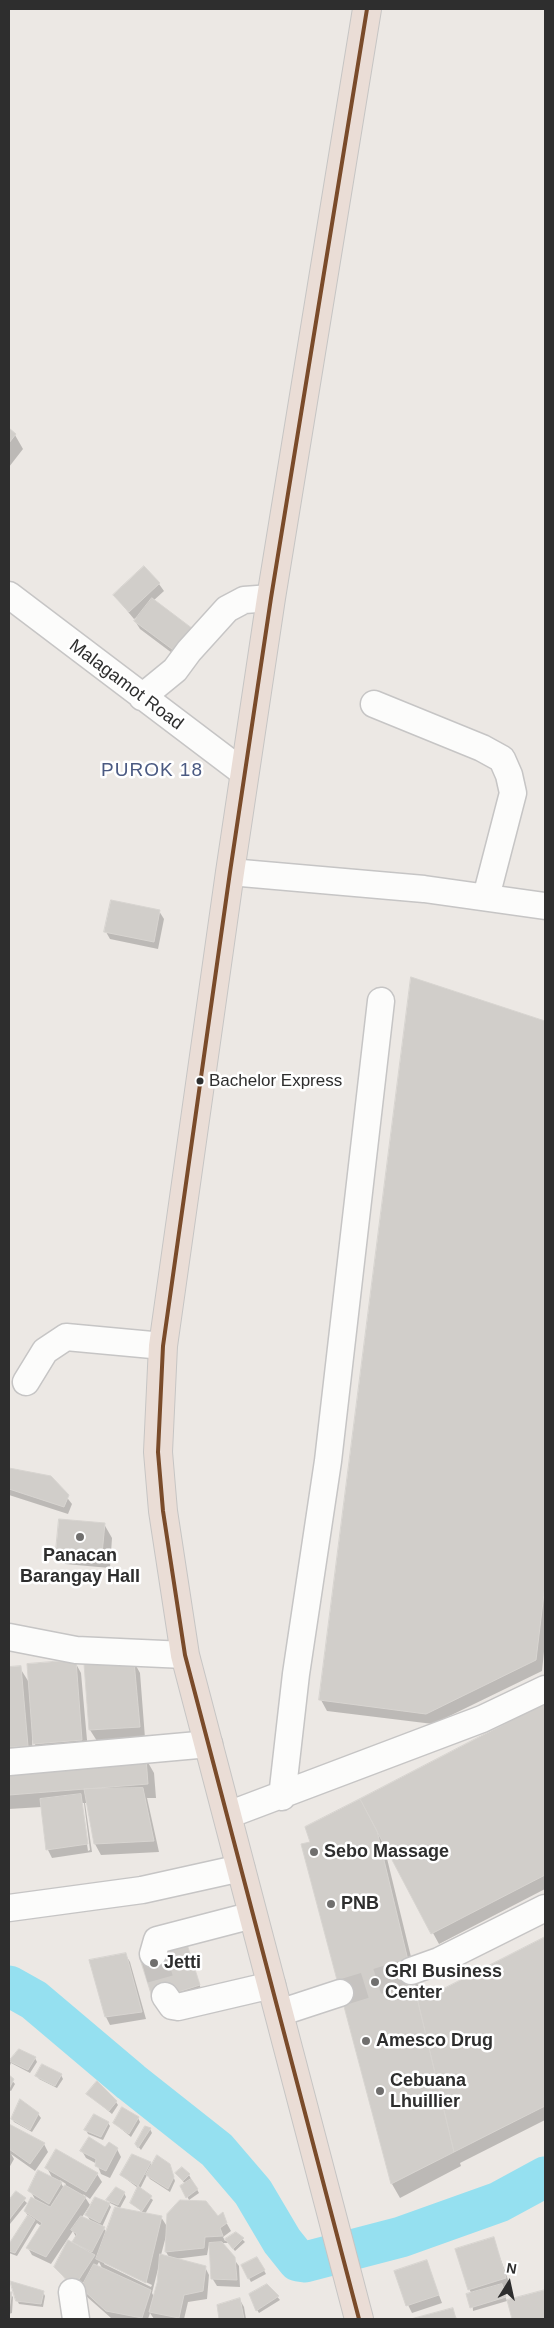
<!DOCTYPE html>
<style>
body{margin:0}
#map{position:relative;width:554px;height:2328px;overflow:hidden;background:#ece8e4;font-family:Arial,sans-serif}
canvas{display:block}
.frame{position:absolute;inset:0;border:10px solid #2e2e2e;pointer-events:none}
.north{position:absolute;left:484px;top:2258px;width:50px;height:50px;-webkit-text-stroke:4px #fff;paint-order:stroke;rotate:10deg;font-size:14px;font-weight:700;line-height:20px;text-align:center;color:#2e2e2e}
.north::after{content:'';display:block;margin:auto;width:18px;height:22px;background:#2e2e2e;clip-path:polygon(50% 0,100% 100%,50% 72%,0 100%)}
</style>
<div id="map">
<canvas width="554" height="2328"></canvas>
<div class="frame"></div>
<div class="north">N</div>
</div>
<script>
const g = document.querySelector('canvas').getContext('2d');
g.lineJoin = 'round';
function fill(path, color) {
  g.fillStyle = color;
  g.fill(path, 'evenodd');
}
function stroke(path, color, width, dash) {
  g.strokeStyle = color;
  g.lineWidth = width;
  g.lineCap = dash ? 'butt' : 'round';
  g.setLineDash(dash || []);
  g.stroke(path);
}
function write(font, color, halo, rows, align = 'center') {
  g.font = font + ' Arial,sans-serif';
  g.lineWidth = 5;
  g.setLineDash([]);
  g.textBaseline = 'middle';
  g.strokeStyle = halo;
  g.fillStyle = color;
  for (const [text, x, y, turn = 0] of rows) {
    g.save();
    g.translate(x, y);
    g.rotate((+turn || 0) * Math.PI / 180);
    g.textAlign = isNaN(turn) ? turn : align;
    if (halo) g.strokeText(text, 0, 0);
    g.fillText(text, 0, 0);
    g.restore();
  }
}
fill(new Path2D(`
 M9,430L15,435L23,449L9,467Z
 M159,584L164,591L153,601L180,659L140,629L135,621L139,616L134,619L114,595Z
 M159,911L164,919L158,949L110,939L106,932Z
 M412,979L545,1022V1642L542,1671L433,1724L327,1711L321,1700Z
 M9,1469L51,1477L72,1504L68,1514L9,1495Z
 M104,1524L112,1538L110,1568L65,1564L57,1550Z
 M75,1662L81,1673L88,1751L41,1755L32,1739L33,1757L9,1759V1669L20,1668L30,1684Z
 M134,1662L140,1673L145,1738L97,1741L90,1730L85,1666Z
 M545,1705V1889L439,1944L383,1842L422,2002L545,1938V2120L460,2163L461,2166L400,2198L392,2184L302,1845L311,1843L361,1800Z
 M146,1759L154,1773L156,1798H147L159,1852L101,1855L95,1844L88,1803H85L92,1852L52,1858L48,1850L42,1807L9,1809V1769ZM81,1803H84L90,1850L88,1851Z
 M188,1949L201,1989L154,1999Z
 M125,1954L130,1962L146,2019L110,2025L106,2017Z
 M19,2050L35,2058L37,2062L30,2073L11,2063L9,2068V2062Z
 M61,2075L63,2079L57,2088L39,2079L37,2076Z
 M9,2077L15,2084L11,2091L9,2090Z
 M88,2094L116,2102L118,2105L112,2114Z
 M38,2114L41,2118L32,2132L14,2122L12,2119Z
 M138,2118L140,2122L131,2137L114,2123Z
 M108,2123L110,2126L103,2140L88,2134L86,2130Z
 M9,2125L44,2144L48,2152L35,2171L11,2154L14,2159L9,2168Z
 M150,2129L152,2133L141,2150L136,2144Z
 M106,2149H117L121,2157L110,2178L101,2174L97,2164L86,2158L82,2151Z
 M150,2163L152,2166L169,2164L175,2181L170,2192L150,2179L147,2175L140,2189L153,2200L145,2214L161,2217L168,2228L218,2218L226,2222L231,2231L223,2237L225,2241L236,2233L245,2242L235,2251L228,2243H222L239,2266L240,2287L217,2286L212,2278L209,2244L207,2255L175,2259L205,2267L209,2275L207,2299L188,2302L184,2319H154L150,2313L148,2319H115L111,2318L86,2296L82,2288L78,2294L55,2267L76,2237L73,2231L51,2264L32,2255L28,2248L41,2226L37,2223L17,2256L9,2253V2246L28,2216L25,2211L36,2201L30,2190L53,2179L47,2168L97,2174L102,2182L90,2199L83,2194L90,2205L82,2217L91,2222L87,2215L109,2204L111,2207L102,2227L107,2232L145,2214L131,2203L138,2188L121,2175ZM60,2180L66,2184L64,2188L62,2185ZM166,2236V2252L169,2257L161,2255ZM99,2262L103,2270L96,2267ZM104,2262L152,2285L151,2287L104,2264ZM159,2265L158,2283L154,2297L152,2293Z
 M189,2175L199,2193L189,2200L182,2186L185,2184L179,2176Z
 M16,2193L27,2203L10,2224L9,2202Z
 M124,2193L126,2197L120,2208L110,2203L108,2200Z
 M493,2238L510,2285L502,2288L507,2301L473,2311L472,2294L469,2289Z
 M257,2258L266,2274L251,2282L242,2266Z
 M426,2261L442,2303L412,2313L408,2305Z
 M267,2285L280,2300L259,2313L257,2310Z
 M43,2292L45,2296L43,2307L19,2304L17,2300Z
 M544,2292L545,2319H514L509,2301Z
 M9,2293L13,2297L12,2313L9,2314Z
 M240,2300L244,2307L246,2319H221L218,2306Z
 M452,2310L457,2319H416Z`), '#0003');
stroke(new Path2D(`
 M9,1986L34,2000L131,2082L217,2150L253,2192L282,2241L298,2261L305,2262L401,2237L499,2202L545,2177`), '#95e0f0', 41);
const building = new Path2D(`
 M9,428L16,434L9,443Z
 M144,566L160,583L129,612L113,595Z
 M152,598L193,629L176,652L134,621Z
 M111,900L160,910L154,942L104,932Z
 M411,977L545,1021V1585L536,1660L426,1714L319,1700Z
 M9,1468L51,1476L69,1495L64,1507L9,1489Z
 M59,1519L105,1523L102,1554L56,1550Z
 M76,1660L82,1740L33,1744L27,1664Z
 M134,1661L140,1727L89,1730L84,1664Z
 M21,1666L28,1746L9,1747V1667Z
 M545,1703V1875L431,1934L360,1799Z
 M146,1758L148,1784L9,1795V1768Z
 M143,1788L154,1841L94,1844L84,1789Z
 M81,1794L88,1844L46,1850L40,1799Z
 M360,1799L377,1831L454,2152L391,2184L301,1844L310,1842L305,1827Z
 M545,1937V2106L454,2152L418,2002Z
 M187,1944L200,1985L153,2000L140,1959Z
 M126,1953L142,2012L105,2017L89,1960Z
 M19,2049L36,2057L28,2070L9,2061Z
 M42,2064L62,2074L55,2086L35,2076Z
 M9,2075L14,2079L9,2089Z
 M97,2081L117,2101L109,2111L86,2094Z
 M20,2099L39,2113L30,2130L11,2119Z
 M122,2107L139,2117L129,2134L113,2123Z
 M94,2114L109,2122L101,2137L84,2130Z
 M9,2124L45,2143L30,2164L9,2149Z
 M145,2126L151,2128L138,2148L135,2144Z
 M89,2137L105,2147L109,2142L118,2148L106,2171L95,2166L96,2159L80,2151Z
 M56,2149L98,2173L86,2192L45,2168Z
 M132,2154L151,2162L138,2186L120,2175Z
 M157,2155L170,2164L174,2177L168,2189L146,2175Z
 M182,2167L190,2174L183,2181L175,2173Z
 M38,2170L62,2182L49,2204L28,2191Z
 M191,2179L198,2189L186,2198L180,2186Z
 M65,2185L86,2197L46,2257L26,2248L42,2223L24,2211L31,2197L50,2207Z
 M138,2186L152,2196L142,2211L130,2203Z
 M116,2187L125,2192L118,2205L106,2200Z
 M16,2191L26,2198L9,2220V2200Z
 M95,2197L110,2203L100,2223L85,2215Z
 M180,2200L206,2201L218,2216L223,2212L227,2223L220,2228L223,2236L205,2237L204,2248L165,2252L167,2214Z
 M115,2207L162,2216L146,2283L96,2259Z
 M28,2215L35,2220L15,2253L9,2251V2244Z
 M81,2216L105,2227L92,2252L72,2242L77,2234L71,2230Z
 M236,2232L244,2238L233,2249L225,2239Z
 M494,2237L506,2278L468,2290L455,2249Z
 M68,2240L95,2255L74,2287L54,2267Z
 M222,2242L235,2257L237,2280L211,2279L209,2243Z
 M160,2254L206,2266L203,2291L184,2295L179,2318L149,2312L157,2283Z
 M257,2257L265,2270L248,2279L241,2265Z
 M427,2260L439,2295L406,2306L394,2271Z
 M94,2264L151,2290L142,2318L106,2311L81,2288Z
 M10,2281L44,2291L41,2304L16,2301Z
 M267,2284L279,2296L256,2311L249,2294Z
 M502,2284L506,2297L470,2308L466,2294Z
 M545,2290V2319H512L507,2300Z
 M9,2292H12L9,2310Z
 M240,2298L244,2319H219L217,2305Z
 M453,2308L456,2319H411Z`);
fill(building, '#d1ceca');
stroke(building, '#d7d4d0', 1);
stroke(new Path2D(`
 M153,1954L165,1996
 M340,1993L411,1971`), '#c6c3c0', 26, [26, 13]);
const minor = new Path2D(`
 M9,595L244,773
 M142,697L175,670L189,651L227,609L244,600L271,598
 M374,704L482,748L502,759L509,775L513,793L486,897
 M230,872L424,889L545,906
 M26,1382L45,1351L66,1337L163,1346
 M9,1637L76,1650L185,1655
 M9,1762L209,1744
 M282,1797L296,1674L328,1461L381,1001
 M228,1815L482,1719L545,1689
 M9,1908L142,1890L241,1868
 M153,1954L157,1940L253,1915
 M411,1971L439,1961L545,1908
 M165,1996L172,2006L178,2007L272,1985
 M279,2013L340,1993
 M72,2292L76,2319`);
const highway = new Path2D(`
 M359,2319L185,1655L163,1511L158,1452L163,1346L230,872L271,598L367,9`);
stroke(minor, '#c6c5c5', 29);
stroke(highway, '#c6c5c4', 30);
stroke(minor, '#fcfcfb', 26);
stroke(highway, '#eaddd6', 28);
stroke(new Path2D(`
 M359,2319L185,1655L163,1511L158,1452L163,1346L230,872L271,598L367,9`), '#7a4b2a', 4);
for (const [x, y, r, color] of [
 [200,1081,4.5,"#2e2e2e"],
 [80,1537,5,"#706f6e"],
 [314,1852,5,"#706f6e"],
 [331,1904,5,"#706f6e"],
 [154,1963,5,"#706f6e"],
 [375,1982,5,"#706f6e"],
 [366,2041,5,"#706f6e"],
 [380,2091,5,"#706f6e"]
]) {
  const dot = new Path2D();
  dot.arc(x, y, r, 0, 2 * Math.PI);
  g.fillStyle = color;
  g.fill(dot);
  stroke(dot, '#fff', 2);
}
write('17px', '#2e2e2e', '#fff', [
 ["Bachelor Express",209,1081]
], 'left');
write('18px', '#2e2e2e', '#fff', [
 ["Malagamot Road",126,685,37]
]);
write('bold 18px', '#2e2e2e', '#fff', [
 ["Panacan",80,1556,"center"],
 ["Barangay Hall",80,1577,"center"],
 ["Sebo Massage",324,1852],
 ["PNB",341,1904],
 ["Jetti",164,1963],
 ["GRI Business",385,1972],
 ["Center",385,1993],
 ["Amesco Drug",376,2041],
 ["Cebuana",390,2081],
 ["Lhuillier",390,2102]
], 'left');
g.letterSpacing = '1px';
write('19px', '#4b5a82', '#fff', [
 ["PUROK 18",152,771]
]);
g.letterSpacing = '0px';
</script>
